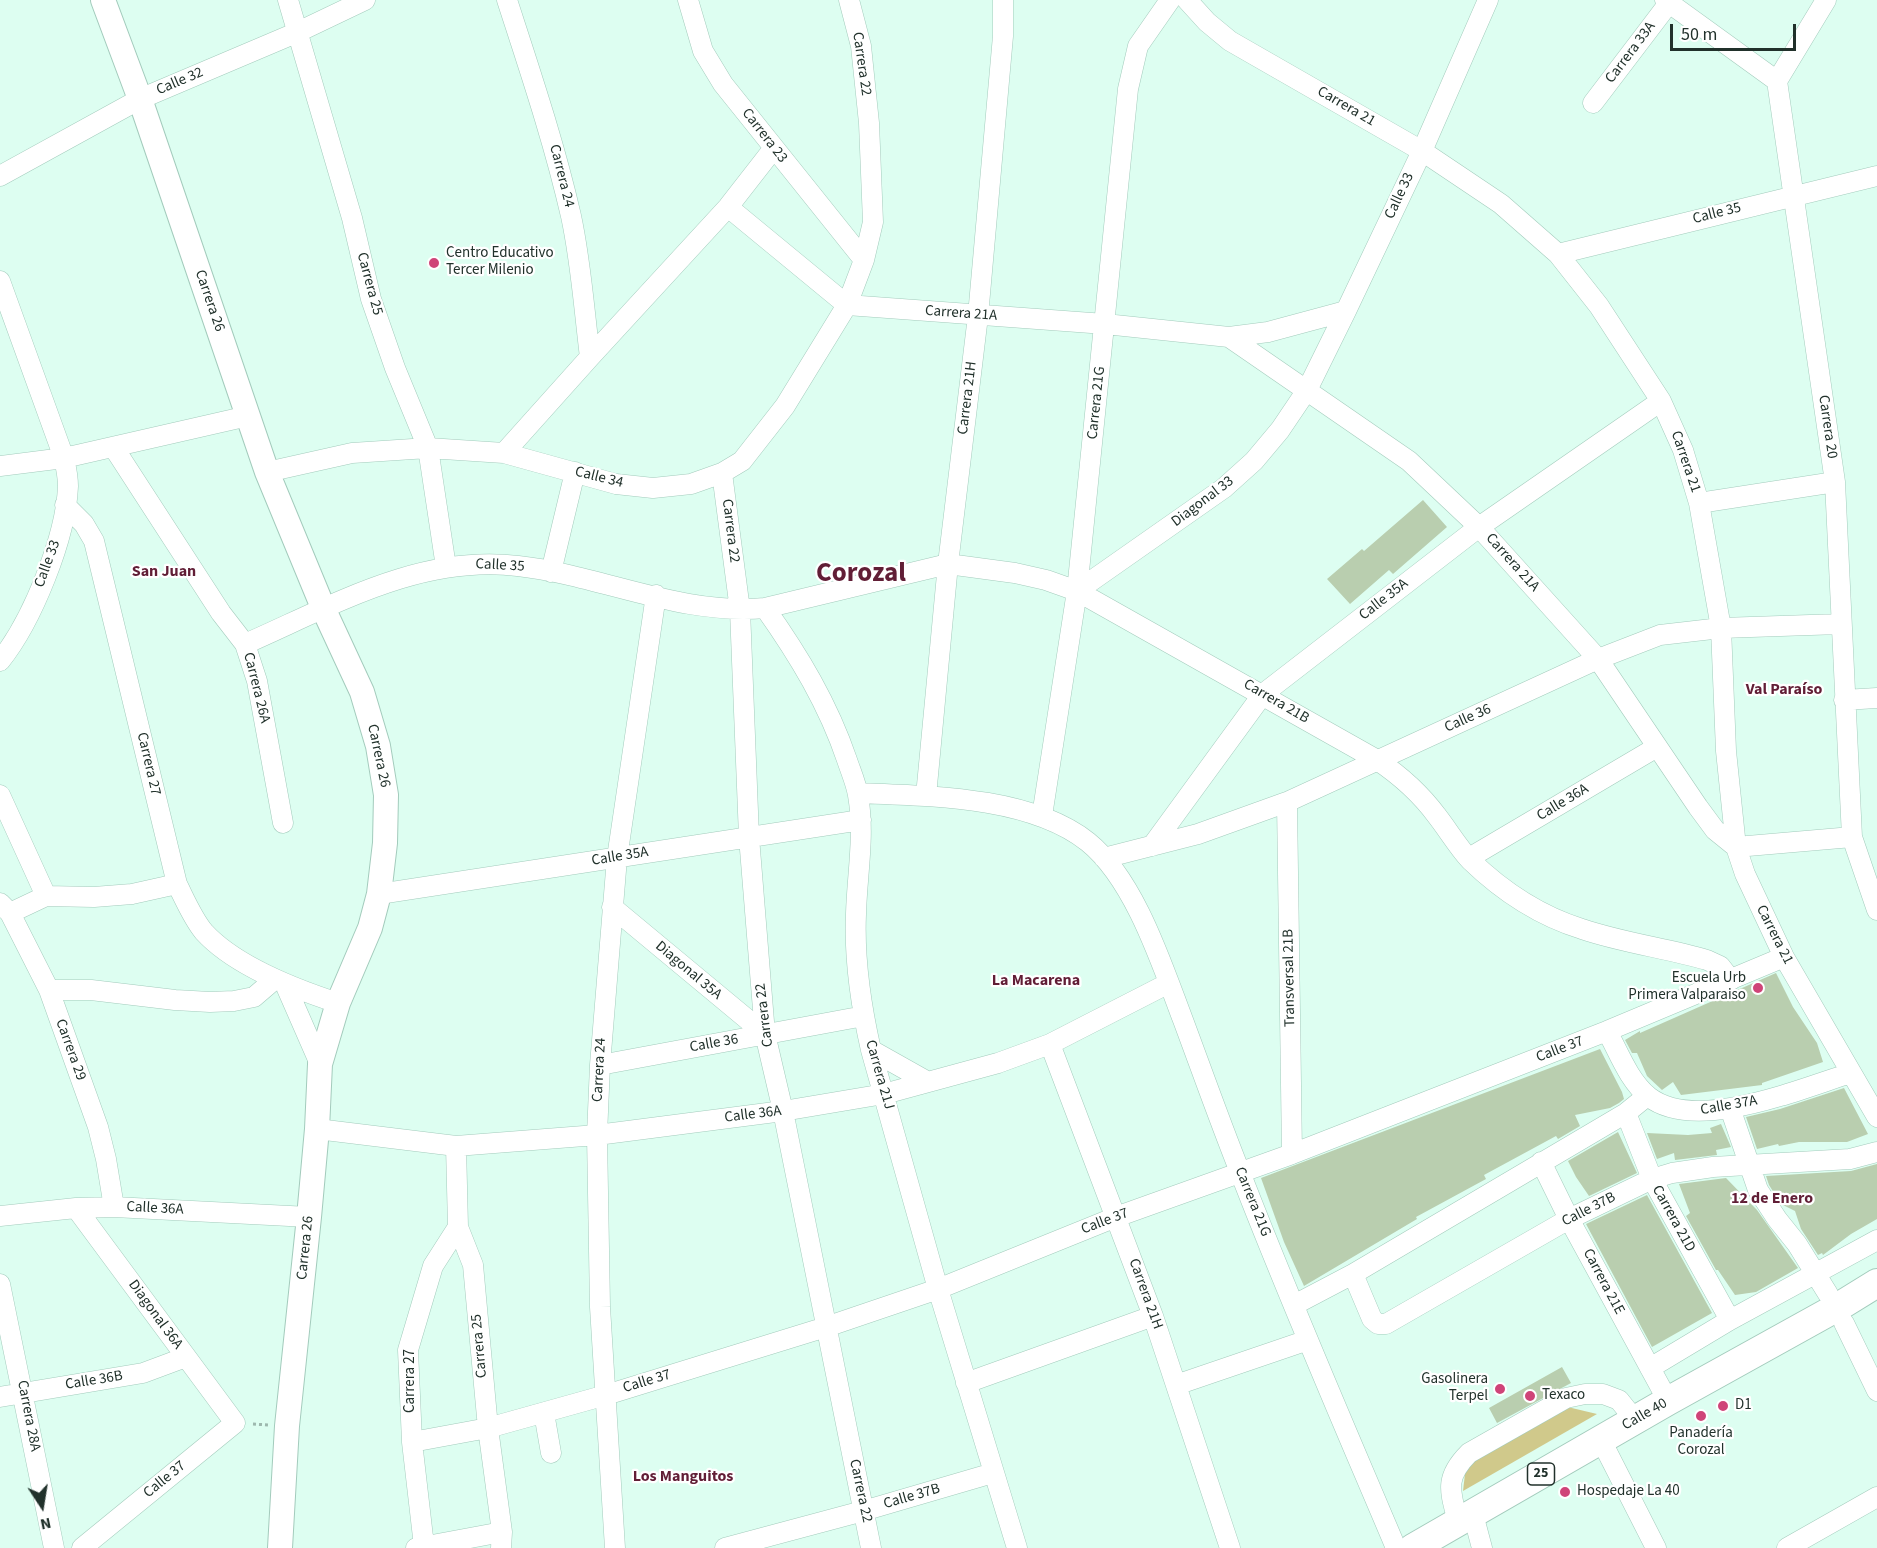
<!DOCTYPE html>
<meta charset="utf-8">
<style>
body{margin:0}
#map{position:relative;width:1877px;height:1548px;overflow:hidden;background:#ddfef1;font-family:"Source Sans 3",sans-serif}
canvas{display:block}
.north{position:absolute;left:12px;top:1476px;width:60px;height:60px;-webkit-text-stroke:4px #fff;paint-order:stroke;rotate:168deg;font-size:16px;font-weight:700;line-height:24px;text-align:center;color:#21312b}
.north::after{content:'';display:block;margin:auto;width:21px;height:27px;background:#21312b;clip-path:polygon(50% 0,100% 100%,50% 72%,0 100%)}
.scale{position:absolute;left:1670px;top:24px;width:126px;height:27px;box-sizing:border-box;border:3px solid #21312b;border-top:0;padding-left:8px;font-size:18px;line-height:21px;white-space:nowrap;color:#21312b;-webkit-text-stroke:4px #fff;paint-order:stroke}
</style>
<div id="map">
<canvas width="1877" height="1548"></canvas>
<div class="north">N</div>
<div class="scale">50 m</div>
</div>
<script>
const g = document.querySelector('canvas').getContext('2d');
g.lineJoin = 'round';
function fill(path, color) {
  g.fillStyle = color;
  g.fill(path, 'evenodd');
}
function stroke(path, color, width, dash) {
  g.strokeStyle = color;
  g.lineWidth = width;
  g.lineCap = dash ? 'butt' : 'round';
  g.setLineDash(dash || []);
  g.stroke(path);
}
function write(font, color, halo, rows, align = 'center') {
  g.font = font + ' "Source Sans 3",sans-serif';
  g.lineWidth = 4.5;
  g.setLineDash([]);
  g.textBaseline = 'middle';
  g.strokeStyle = halo;
  g.fillStyle = color;
  for (const [text, x, y, turn = 0] of rows) {
    g.save();
    g.translate(x, y);
    g.rotate((+turn || 0) * Math.PI / 180);
    g.textAlign = isNaN(turn) ? turn : align;
    if (halo) g.strokeText(text, 0, 0);
    g.fillText(text, 0, 0);
    g.restore();
  }
}
fill(new Path2D(`
 M1555,1404L1597,1414L1463,1491L1467,1457Z`), '#d0c98b');
fill(new Path2D(`
 M1423,500L1447,527L1393,574L1389,570L1350,604L1327,579L1362,549L1364,551Z
 M1776,973L1793,1007L1817,1043L1823,1062L1762,1083V1085L1681,1095L1673,1082L1662,1090L1647,1076L1637,1053H1632L1625,1040L1640,1031V1033Z
 M1600,1049L1622,1092L1624,1099L1619,1103L1610,1108L1575,1115L1580,1126L1558,1139L1556,1136L1484,1175L1486,1179L1416,1217L1417,1219L1304,1286L1284,1242L1261,1178Z
 M1844,1088L1868,1134L1847,1142H1799L1779,1146L1778,1144L1757,1149L1746,1117L1780,1109Z
 M1721,1124L1731,1147L1716,1150L1717,1155L1675,1160L1674,1153L1657,1159L1647,1133L1688,1135L1712,1133L1710,1128Z
 M1618,1132L1637,1173L1589,1196L1576,1177L1568,1161Z
 M1877,1164V1219L1851,1234L1823,1255L1822,1253L1818,1255L1801,1229L1795,1211L1781,1204L1769,1185L1766,1176L1851,1171Z
 M1726,1178L1757,1210L1798,1268L1756,1292L1735,1295L1718,1270H1716L1686,1216L1690,1213L1679,1184Z
 M1647,1195L1712,1313L1652,1347L1586,1224Z
 M1562,1367L1571,1383L1497,1423L1489,1408Z`), '#b9ceaf');
const minor = new Path2D(`
 M288,0L352,218L371,299L395,368L428,448L446,567
 M507,0C530,71 554,142 571,216C581,262 584,309 590,357
 M688,0L703,51L723,84L864,260
 M1187,0L1207,22L1230,41L1422,151L1501,204L1558,254L1599,306L1661,401L1683,450L1699,503L1721,628L1726,751L1736,847L1745,874L1784,957L1877,1117
 M1665,0L1777,81L1835,482L1852,837L1877,910
 M1777,81L1826,0
 M1593,103L1669,3
 M0,176L140,99L298,32L365,0
 M728,207L847,305L1105,324L1229,337L1409,461L1479,527L1598,659L1698,807L1715,830L1736,847L1852,837
 M1558,254L1877,176
 M0,281L64,458C66,467 68,477 68,486C66,538 32,621 0,661
 M1229,337L1268,332L1346,311
 M114,448L221,613L245,644L257,681L283,823
 M504,453L590,357L728,207L774,148
 M0,466L64,458L248,416
 M267,472L352,453L428,448L504,453L616,484L653,488L691,484L722,473L742,461L785,406L847,305L864,260L873,222L869,123L861,46L849,0
 M722,473L740,610L749,837L765,1034L783,1111L871,1548
 M1699,503L1835,482
 M65,505L84,524L94,541L177,884C185,900 193,919 204,932C235,966 295,989 338,1003
 M551,572L575,472
 M1077,591L1224,488L1254,461L1280,430L1307,390L1346,311L1422,151L1488,0
 M765,608C799,656 828,704 847,760C851,772 856,783 858,795C865,836 857,874 856,914C854,959 861,1006 871,1050L938,1289L1017,1548
 M245,644C332,606 420,554 518,566C600,575 682,616 765,608L948,564L1015,573L1046,580L1077,591L1377,760C1401,776 1420,793 1437,816C1448,830 1458,847 1470,860C1502,891 1540,916 1582,929C1623,943 1666,948 1707,960L1720,966L1731,980
 M1844,700L1877,698
 M858,793C929,796 1030,796 1088,842C1135,880 1162,965 1183,1020C1202,1071 1220,1122 1240,1172C1289,1299 1343,1423 1396,1548
 M0,795L46,896
 M926,796L948,564L978,316L1003,36V0
 M1287,802L1292,1154
 M1042,816L1077,591L1128,89L1138,46L1170,0
 M1152,846L1263,694L1479,527L1661,401
 M1104,858L1198,834L1287,802L1598,659L1660,635L1721,628L1840,624
 M1469,858L1657,747
 M379,894L861,820
 M0,903L10,913L49,990L98,1127L106,1159L114,1207
 M612,907L765,1034
 M10,913L46,896L94,897L132,894L177,884
 M285,984L320,1064
 M49,990H91L175,1000L210,1002L234,1001L254,997L275,979
 M1607,1031C1619,1053 1629,1081 1649,1097C1696,1133 1799,1089 1851,1073
 M1050,1044L1153,1316L1230,1548
 M871,1050L928,1082
 M600,1065L864,1016
 M1730,1108L1758,1190L1777,1219L1797,1244L1828,1294
 M1626,1113L1652,1179L1730,1320
 M317,1129L456,1146L597,1135L783,1111L884,1094L998,1063L1050,1044L1169,983
 M456,1146L458,1227L473,1265L488,1428L502,1532L501,1548
 M1541,1162L1569,1219L1668,1401
 M76,1208L235,1423L82,1548
 M0,1216L76,1208L114,1207L309,1217
 M1353,1274L1372,1319L1378,1324H1386L1569,1219L1652,1179L1672,1173L1713,1167L1850,1159L1877,1152
 M0,1284L54,1548
 M1294,1305L1353,1274L1626,1113L1647,1096
 M1844,1323L1877,1391
 M1650,1368L1730,1320L1877,1240
 M966,1383L1153,1316
 M1176,1385L1308,1340
 M0,1397L143,1373L186,1357
 M544,1413L551,1453
 M1601,1440L1656,1548
 M412,1442L488,1428L606,1395L826,1327L938,1289L1116,1217L1292,1154L1607,1031L1784,957
 M1473,1514L1482,1548
 M1458,1522C1450,1491 1444,1478 1469,1453L1566,1398L1585,1394H1603L1619,1400L1635,1420
 M424,1546L412,1442L408,1350L433,1266L458,1227
 M416,1548L502,1532
 M615,1548L600,1307L597,1135L600,1065L617,858L656,595
 M725,1548L863,1511L993,1473
 M1787,1548L1877,1497`);
const major = new Path2D(`
 M103,0L140,99L267,472L324,610L362,692L378,746L386,795L385,843L379,894L370,928L338,1003L320,1064L317,1129L309,1217L287,1426L280,1548`);
const highway = new Path2D(`
 M1413,1548L1668,1401L1843,1304L1877,1283`);
stroke(minor, '#a3cbbc', 21);
stroke(major, '#a3cbbc', 26);
stroke(highway, '#a3cbbc', 30);
stroke(new Path2D(`
 M253,1424L268,1425`), '#9db8ae', 3, [3, 3]);
stroke(minor, '#fff', 20);
stroke(major, '#fff', 24);
stroke(highway, '#fff', 28);
for (const [x, y, r, color] of [
 [434,263,6,"#cf4478"],
 [1758,988,6,"#cf4478"],
 [1500,1389,6,"#cf4478"],
 [1530,1396,6,"#cf4478"],
 [1723,1406,6,"#cf4478"],
 [1701,1416,6,"#cf4478"],
 [1565,1492,6,"#cf4478"]
]) {
  const dot = new Path2D();
  dot.arc(x, y, r, 0, 2 * Math.PI);
  g.fillStyle = color;
  g.fill(dot);
  stroke(dot, '#fff', 2);
}
for (const [x, y, w] of [
 [1541,1474,27]
]) {
  const box = new Path2D();
  box.roundRect(x - w / 2, y - 11, w, 22, 4.5);
  g.fillStyle = '#fff';
  g.fill(box);
  stroke(box, '#21312b', 1.5);
}
write('bold 14px', '#21312b', null, [
 ["25",1541,1474]
]);
write('15px', '#21312b', '#fff', [
 ["Carrera 33A",1631,53,-53],
 ["Carrera 22",861,64,82],
 ["Calle 32",180,82,-23],
 ["Carrera 21",1346,107,30],
 ["Carrera 23",764,136,52],
 ["Carrera 24",561,176,76],
 ["Calle 33",1400,196,-65],
 ["Calle 35",1717,214,-14],
 ["Carrera 25",369,284,75],
 ["Carrera 26",209,301,71],
 ["Carrera 21A",961,314,4],
 ["Carrera 21H",968,398,-83],
 ["Carrera 21G",1097,403,-84],
 ["Carrera 20",1827,427,82],
 ["Carrera 21",1685,462,71],
 ["Calle 34",599,478,14],
 ["Diagonal 33",1203,502,-37],
 ["Carrera 22",730,531,83],
 ["Carrera 21A",1512,563,48],
 ["Calle 33",48,564,-70],
 ["Calle 35",500,566,3],
 ["Calle 35A",1384,600,-38],
 ["Carrera 26A",256,688,76],
 ["Carrera 21B",1276,702,30],
 ["Calle 36",1468,719,-24],
 ["Carrera 26",378,756,78],
 ["Carrera 27",148,764,77],
 ["Calle 36A",1563,803,-31],
 ["Calle 35A",620,857,-9],
 ["Carrera 21",1774,935,63],
 ["Diagonal 35A",688,971,40],
 ["Transversal 21B",1290,978,-91],
 ["Carrera 22",765,1015,-97],
 ["Calle 36",714,1044,-10],
 ["Carrera 29",70,1050,70],
 ["Calle 37",1560,1050,-21],
 ["Carrera 24",600,1070,-87],
 ["Carrera 21J",879,1075,74],
 ["Calle 37A",1729,1106,-10],
 ["Calle 36A",753,1115,-7],
 ["Carrera 21G",1252,1202,68],
 ["Calle 36A",155,1209,3],
 ["Calle 37B",1589,1210,-27],
 ["Carrera 21D",1673,1219,61],
 ["Calle 37",1105,1222,-21],
 ["Carrera 26",306,1248,-84],
 ["Carrera 21E",1603,1282,62],
 ["Carrera 21H",1145,1294,70],
 ["Diagonal 36A",155,1315,54],
 ["Carrera 25",480,1346,-95],
 ["Calle 36B",94,1381,-9],
 ["Carrera 27",411,1381,-90],
 ["Calle 37",647,1382,-17],
 ["Calle 40",1645,1415,-30],
 ["Carrera 28A",28,1416,79],
 ["Calle 37",165,1480,-39],
 ["Carrera 22",860,1491,78],
 ["Calle 37B",912,1497,-16]
]);
write('15px', '#21312b', '#fff', [
 ["Centro Educativo",446,254],
 ["Tercer Milenio",446,271],
 ["Escuela Urb",1746,979,"right"],
 ["Primera Valparaiso",1746,996,"right"],
 ["Gasolinera",1488,1380,"right"],
 ["Terpel",1488,1397,"right"],
 ["Texaco",1542,1396],
 ["D1",1735,1406],
 ["Panadería",1701,1434,"center"],
 ["Corozal",1701,1451,"center"],
 ["Hospedaje La 40",1577,1492]
], 'left');
write('bold 16px', '#611e36', '#fff', [
 ["San Juan",164,572],
 ["Val Paraíso",1784,690],
 ["La Macarena",1036,981],
 ["12 de Enero",1772,1199],
 ["Los Manguitos",683,1477]
]);
write('bold 27px', '#611e36', '#fff', [
 ["Corozal",861,575]
]);
</script>
